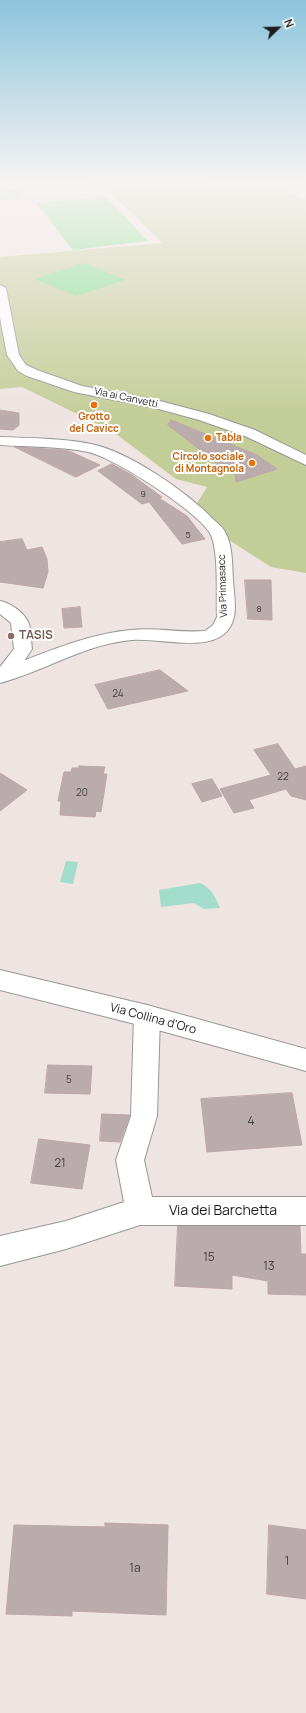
<!DOCTYPE html>
<style>
body{margin:0}
#map{position:relative;width:306px;height:1713px;overflow:hidden;background:#eee4e2;font-family:Manrope,sans-serif}
canvas{display:block}
.north{position:absolute;left:258px;top:8px;width:40px;height:40px;-webkit-text-stroke:3px #fff;paint-order:stroke;rotate:67deg;font-size:11px;font-weight:700;line-height:16px;text-align:center;color:#1d1d1d}
.north::after{content:'';display:block;margin:auto;width:14px;height:18px;background:#1d1d1d;clip-path:polygon(50% 0,100% 100%,50% 72%,0 100%)}
</style>
<div id="map">
<canvas width="306" height="1713"></canvas>
<div class="north">N</div>
</div>
<script>
const g = document.querySelector('canvas').getContext('2d');
g.lineJoin = 'round';
function fill(path, color) {
  g.fillStyle = color;
  g.fill(path, 'evenodd');
}
function stroke(path, color, width, dash) {
  g.strokeStyle = color;
  g.lineWidth = width;
  g.lineCap = dash ? 'butt' : 'round';
  g.setLineDash(dash || []);
  g.stroke(path);
}
function write(font, color, halo, rows, align = 'center') {
  g.font = font + ' Manrope,sans-serif';
  g.lineWidth = 4;
  g.setLineDash([]);
  g.textBaseline = 'middle';
  g.strokeStyle = halo;
  g.fillStyle = color;
  for (const [text, x, y, turn = 0] of rows) {
    g.save();
    g.translate(x, y);
    g.rotate((+turn || 0) * Math.PI / 180);
    g.textAlign = isNaN(turn) ? turn : align;
    if (halo) g.strokeText(text, 0, 0);
    g.fillText(text, 0, 0);
    g.restore();
  }
}
fill(new Path2D(`
 M79,180H203L208,185L273,187L306,199V573L271,567L218,533L194,508L207,487L176,479L112,431L22,387L0,389V257L162,243L113,195Z`), '#c3cd97');
fill(new Path2D(`
 M105,196L148,241L73,250L36,203Z
 M84,263L125,280L76,296L35,279Z`), '#80dd89');
fill(new Path2D(`
 M18,189L25,198L0,201V191Z
 M66,861L78,862L73,884L60,882Z
 M200,883C212,889 215,896 220,908L204,909L194,903L161,907L159,890Z`), '#a2dccb');
const building = new Path2D(`
 M0,410L19,413V425L13,430L0,429Z
 M171,420L257,455L277,469L236,482L235,473H230L168,425Z
 M15,447L62,450L69,451L100,465L76,477Z
 M112,464L132,475L162,497L159,498L187,516L205,539L182,544L149,502L142,504L98,471Z
 M22,539L27,550L42,547L47,559L48,572L43,588L0,582V542Z
 M245,580H271L272,620L248,619Z
 M80,607L82,627L64,628L62,609Z
 M160,670L188,691L108,709L95,685Z
 M278,744L295,769L306,766V800L291,796L286,789L249,800L254,808L234,813L220,789L271,775L254,750Z
 M79,766L105,767L103,774H107L101,812L96,811L95,817L60,815L61,801H58L64,772H71L72,768H79Z
 M0,773L27,790L0,811Z
 M212,779L222,796L202,802L192,784Z
 M48,1065L92,1066L90,1094L45,1093Z
 M292,1093L302,1145L207,1152L201,1099Z
 M102,1114L130,1115L120,1142L100,1141Z
 M39,1139L90,1145L82,1189L31,1183Z
 M178,1226H300L301,1254H306V1295L268,1294V1281L232,1275V1289L175,1286Z
 M105,1523L168,1525L166,1615L72,1611V1616L6,1614L14,1525L105,1527Z
 M269,1525L306,1530V1599L267,1594Z`);
fill(building, '#baacad');
stroke(building, '#bfa5a7', 1);
const minor = new Path2D(`
 M0,285L6,288L19,355L26,365L37,370L82,386L156,400L209,414L255,430L306,455V465L245,436L199,420L155,408L74,392L27,376L18,371L7,355L0,318Z
 M0,437C30,438 61,438 91,444C128,451 187,492 213,519C217,523 223,527 225,532C233,546 232,565 233,580C234,598 240,621 224,634C205,651 157,638 132,640C85,644 45,671 0,683V670C42,654 86,634 131,630C156,627 180,633 205,631L213,625L217,617C216,595 219,554 211,535C201,513 113,457 88,452C60,446 29,447 0,445Z
 M147,1005L156,1009L160,1016L157,1116L144,1160L152,1197H306V1225H140L66,1249L0,1266V1236L66,1221L124,1202L116,1160L131,1116L134,1016L138,1009Z`);
const tertiary = new Path2D(`
 M0,601C11,603 25,613 29,624C31,631 31,641 32,649C23,662 16,678 0,682V667L14,649L11,623L0,614Z
 M0,970L147,1005L306,1049V1071L147,1027L0,990Z`);
stroke(minor, '#979797', 2);
stroke(tertiary, '#979797', 2);
fill(minor, '#fff');
fill(tertiary, '#fff');
const sky = g.createLinearGradient(0, 0, 0, 420);
sky.addColorStop(0, '#8cc4dc');
sky.addColorStop(0.43, '#f7f3f2');
sky.addColorStop(1, '#f7f3f200');
g.fillStyle = sky;
g.fillRect(0, 0, 306, 420);
for (const [x, y, r, color] of [
 [94,405,4,"#e8710a"],
 [208,438,4,"#e8710a"],
 [252,463,4,"#e8710a"],
 [11,636,4,"#8d6e63"]
]) {
  const dot = new Path2D();
  dot.arc(x, y, r, 0, 2 * Math.PI);
  g.fillStyle = color;
  g.fill(dot);
  stroke(dot, '#fff', 1.5);
}
write('9px', '#444141', null, [
 ["9",143,494],
 ["5",188,535],
 ["8",259,609]
]);
write('10px', '#1d1d1d', '#fff', [
 ["Via ai Canvetti",126,398,12],
 ["Via Primasacc",223,586,-92]
]);
write('bold 10px', '#c56008', '#fff', [
 ["Grotto",94,417],
 ["del Cavicc",94,429],
 ["Tabla",216,438,"left"],
 ["Circolo sociale",244,457,"right"],
 ["di Montagnola",244,469,"right"]
]);
write('10px', '#444141', null, [
 ["24",118,694],
 ["22",283,777],
 ["20",82,793],
 ["5",69,1080]
]);
write('bold 12px', '#785e54', '#fff', [
 ["TASIS",19,636]
], 'left');
write('12px', '#1d1d1d', '#fff', [
 ["Via Collina d'Oro",153,1019,15]
]);
write('12px', '#444141', null, [
 ["4",251,1122],
 ["21",60,1164],
 ["15",209,1258],
 ["13",269,1267],
 ["1",287,1562],
 ["1a",135,1569]
]);
write('14px', '#1d1d1d', '#fff', [
 ["Via dei Barchetta",223,1211]
]);
</script>
